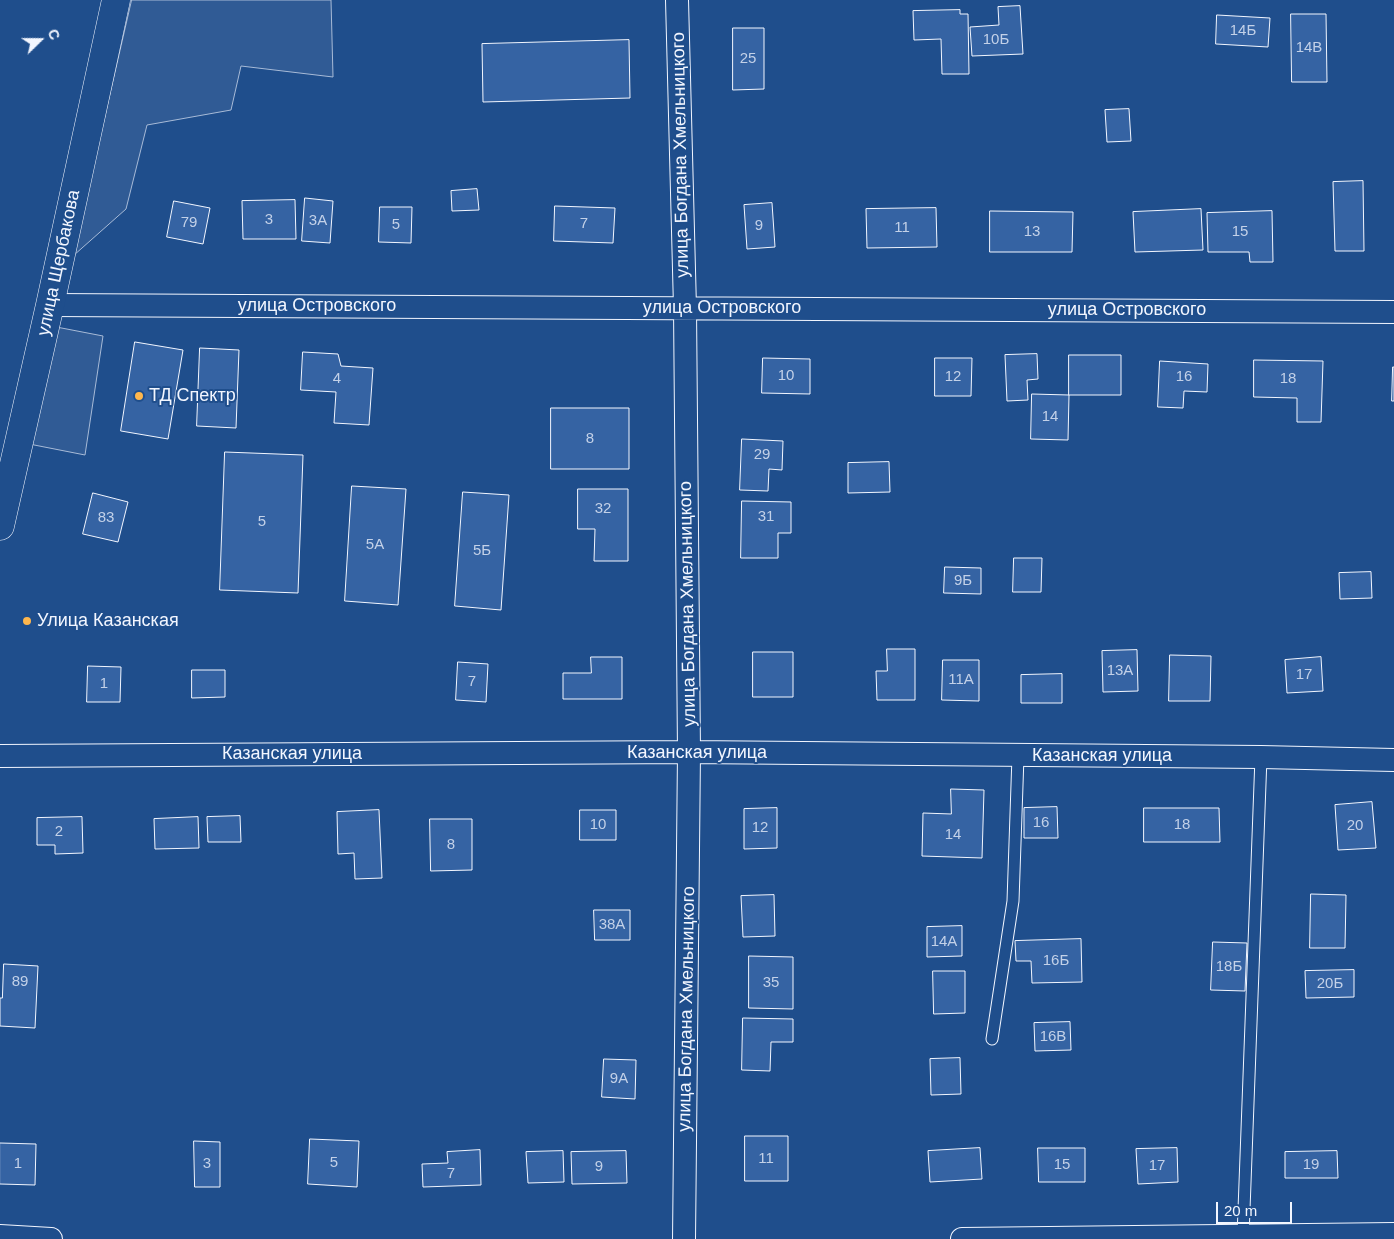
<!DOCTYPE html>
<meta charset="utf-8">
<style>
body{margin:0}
#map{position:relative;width:1394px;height:1239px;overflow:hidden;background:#1f4e8c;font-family:Helvetica,sans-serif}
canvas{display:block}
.north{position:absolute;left:15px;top:15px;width:50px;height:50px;-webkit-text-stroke:4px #1f4e8c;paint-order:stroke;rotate:68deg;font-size:14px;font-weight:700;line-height:20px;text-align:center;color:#f2f6ff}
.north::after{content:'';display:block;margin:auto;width:18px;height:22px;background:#f2f6ff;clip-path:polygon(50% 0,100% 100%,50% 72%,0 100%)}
.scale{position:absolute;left:1216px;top:1202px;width:76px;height:22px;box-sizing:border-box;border:2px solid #f2f6ff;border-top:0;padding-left:6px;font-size:15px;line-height:18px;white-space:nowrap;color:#f2f6ff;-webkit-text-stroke:4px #1f4e8c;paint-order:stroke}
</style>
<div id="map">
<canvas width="1394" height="1239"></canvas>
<div class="north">С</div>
<div class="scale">20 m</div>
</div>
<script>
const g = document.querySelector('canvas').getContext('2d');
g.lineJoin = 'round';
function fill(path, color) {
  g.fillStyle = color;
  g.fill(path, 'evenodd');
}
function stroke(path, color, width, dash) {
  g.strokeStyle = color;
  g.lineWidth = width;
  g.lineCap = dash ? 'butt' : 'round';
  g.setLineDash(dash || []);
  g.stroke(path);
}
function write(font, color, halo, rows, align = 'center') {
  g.font = font + ' Helvetica,sans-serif';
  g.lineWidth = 4;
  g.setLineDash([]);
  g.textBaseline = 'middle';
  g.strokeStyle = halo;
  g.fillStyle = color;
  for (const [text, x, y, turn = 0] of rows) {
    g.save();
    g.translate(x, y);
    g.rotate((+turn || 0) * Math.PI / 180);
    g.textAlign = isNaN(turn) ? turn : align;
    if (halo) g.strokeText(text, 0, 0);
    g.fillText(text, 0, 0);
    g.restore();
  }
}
const parking = new Path2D(`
 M132,0H331L333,77L241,66L231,110L147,125L126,209L73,256Z
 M46,325L103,336L85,455L19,442Z`);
fill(parking, '#305b95');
stroke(parking, '#a8bbd7', 1);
const building = new Path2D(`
 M1020,6L1023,54L972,56L970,27L999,25L998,7Z
 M960,10V14H968L969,74H942L941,39L914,40L913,11Z
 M1291,14H1326L1327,82H1292Z
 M1217,15L1270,18L1268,47L1216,44Z
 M733,28H764V89L733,90Z
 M629,40L630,98L483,102L482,44Z
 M1129,109L1131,141L1107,142L1105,110Z
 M1363,181L1364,251H1335L1333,182Z
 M477,189L479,210L452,211L451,191Z
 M305,198L333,201L330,243L302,241Z
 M295,200L296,239H243L242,201Z
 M174,201L210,208L203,244L167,237Z
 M772,203L775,247L747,249L744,205Z
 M555,206L615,208L613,243L554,241Z
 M380,207H412L411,243L379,242Z
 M936,208L937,247L867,248L866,209Z
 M1201,209L1203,250L1135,252L1133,212Z
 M990,211L1073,212L1072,252H990Z
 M1272,211L1273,262H1250L1249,252H1208L1207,213Z
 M135,342L183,350L168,439L121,431Z
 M200,348L239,350L236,428L197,426Z
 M303,352L338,354L341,366L373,368L369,425L334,423L336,392L301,390Z
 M1037,354L1038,379L1027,380L1028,400L1007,401L1005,355Z
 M1069,355H1121V395H1069Z
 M763,358L810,359V394L762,393Z
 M935,358H972L971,396H935Z
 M1254,360L1323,361L1321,422H1297V398L1254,397Z
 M1160,361L1208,364L1207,392L1184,391L1183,408L1158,407Z
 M1393,367H1394V401H1392Z
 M1032,394L1069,395L1068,440L1031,439Z
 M551,408H629V469H551Z
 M742,439L783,441L782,470L769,469L768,491L740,490Z
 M225,452L303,455L298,593L220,590Z
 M889,462L890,492L848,493V463Z
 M352,486L406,489L398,605L345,601Z
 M578,489H628V561H594L595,529H578Z
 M463,492L509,495L501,610L455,606Z
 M93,493L128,502L118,542L83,534Z
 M742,501L791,502V533H778V558H741Z
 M1014,558H1042L1041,592H1013Z
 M945,567L981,568V594L944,593Z
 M1371,572L1372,598L1340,599L1339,573Z
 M887,649H915V700H877L876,671H887Z
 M1137,650L1138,691L1103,692L1102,651Z
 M753,652H793V697H753Z
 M1170,655L1211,656L1210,701H1169Z
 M591,657H622V699H563V673H591Z
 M1321,657L1323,691L1287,693L1285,660Z
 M943,660H979V701L942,700Z
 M458,662L488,664L486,702L456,700Z
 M88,666L121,667L120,702H87Z
 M192,670H225V697L192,698Z
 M1062,674V703H1021V675Z
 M951,789L984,790L982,858L922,856L923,813L951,814Z
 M1372,802L1376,848L1338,850L1335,805Z
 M1057,807L1058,838H1024V808Z
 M777,808V848L744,849V809Z
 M1144,808H1219L1220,842H1144Z
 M379,810L382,878L355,879L354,853L338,854L337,812Z
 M580,810H616V840H580Z
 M240,816L241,842H208L207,817Z
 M82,817L83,853L55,854V845H37V818Z
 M198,817L199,848L155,849L154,819Z
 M430,819H472V870L431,871Z
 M1311,894L1346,895L1345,948H1310Z
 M774,895L775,936L743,937L741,896Z
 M594,910H630V940H595Z
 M962,926V956L927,957V927Z
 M1081,939L1082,982L1032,983L1031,961H1016L1015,941Z
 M1213,942L1247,943L1245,991L1211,990Z
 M749,956L793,957V1009L749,1008Z
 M4,964L38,966L35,1028L0,1026V998H2Z
 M1354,970V997L1306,998L1305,971Z
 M933,971H965V1013L934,1014Z
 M743,1018L793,1019V1042H771L770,1071L742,1070Z
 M1070,1022L1071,1050L1035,1051L1034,1023Z
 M960,1058L961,1094L931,1095L930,1059Z
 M604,1059L636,1060L635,1099L602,1097Z
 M745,1136H788V1181H745Z
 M310,1139L359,1141L357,1187L308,1184Z
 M194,1141L220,1142V1187H195Z
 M0,1143L36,1144L35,1185L0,1184Z
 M980,1148L982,1179L930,1182L928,1151Z
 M1038,1148H1085V1182H1039Z
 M1177,1148L1178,1182L1138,1184L1136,1149Z
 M480,1150L481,1185L423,1187L422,1164L448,1163L447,1152Z
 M563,1151L564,1182L528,1183L526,1152Z
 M626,1151L627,1183L572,1184L571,1152Z
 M1337,1151L1338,1178H1285V1152Z`);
fill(building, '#3563a3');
stroke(building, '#f2f6ff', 1);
const service = new Path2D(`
 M992,1039L1013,901L1018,756
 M1243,1236L1261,757`);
const minor = new Path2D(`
 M677,0L685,308L689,752L684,1239
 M50,305L1394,312
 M0,756L689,752L1261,757L1394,760
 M0,1236L51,1239
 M962,1239L1394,1234`);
const secondary = new Path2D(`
 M0,526L50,305L116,0`);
stroke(service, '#f2f6ff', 13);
stroke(minor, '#f2f6ff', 24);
stroke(secondary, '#f2f6ff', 29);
stroke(service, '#1f4e8c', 11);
stroke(minor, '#1f4e8c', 22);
stroke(secondary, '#1f4e8c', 28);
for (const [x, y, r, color] of [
 [139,396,5,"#ffb74d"],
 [27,621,5,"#ffb74d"]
]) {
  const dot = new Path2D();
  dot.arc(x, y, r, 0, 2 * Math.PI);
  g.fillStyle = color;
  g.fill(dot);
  stroke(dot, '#1f4e8c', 2);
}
write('15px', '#c3d1e8', null, [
 ["14Б",1243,31],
 ["10Б",996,40],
 ["14В",1309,48],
 ["25",748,59],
 ["3",269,220],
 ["3А",318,221],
 ["79",189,223],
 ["7",584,224],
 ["5",396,225],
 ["9",759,226],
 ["11",902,228],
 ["13",1032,232],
 ["15",1240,232],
 ["10",786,376],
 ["12",953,377],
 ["16",1184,377],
 ["4",337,379],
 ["18",1288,379],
 ["14",1050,417],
 ["8",590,439],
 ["29",762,455],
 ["32",603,509],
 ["31",766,517],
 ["83",106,518],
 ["5",262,522],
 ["5А",375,545],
 ["5Б",482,551],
 ["9Б",963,581],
 ["13А",1120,671],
 ["17",1304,675],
 ["11А",961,680],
 ["7",472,682],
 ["1",104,684],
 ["16",1041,823],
 ["10",598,825],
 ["18",1182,825],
 ["20",1355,826],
 ["12",760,828],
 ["2",59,832],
 ["14",953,835],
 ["8",451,845],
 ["38А",612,925],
 ["14А",944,942],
 ["16Б",1056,961],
 ["18Б",1229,967],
 ["89",20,982],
 ["35",771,983],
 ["20Б",1330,984],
 ["16В",1053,1037],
 ["9А",619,1079],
 ["11",766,1159],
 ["5",334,1163],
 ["1",18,1164],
 ["3",207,1164],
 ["15",1062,1165],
 ["19",1311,1165],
 ["17",1157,1166],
 ["9",599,1167],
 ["7",451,1174]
]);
write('18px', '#f2f6ff', '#1f4e8c', [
 ["улица Богдана Хмельницкого",681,155,-91],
 ["улица Щербакова",59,263,-78],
 ["улица Островского",317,306],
 ["улица Островского",722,308],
 ["улица Островского",1127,310],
 ["улица Богдана Хмельницкого",688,604,-91],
 ["Казанская улица",697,753],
 ["Казанская улица",292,754],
 ["Казанская улица",1102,756],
 ["улица Богдана Хмельницкого",687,1009,-89]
]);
write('18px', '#f2f6ff', '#1f4e8c', [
 ["ТД Спектр",149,396],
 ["Улица Казанская",37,621]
], 'left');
</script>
